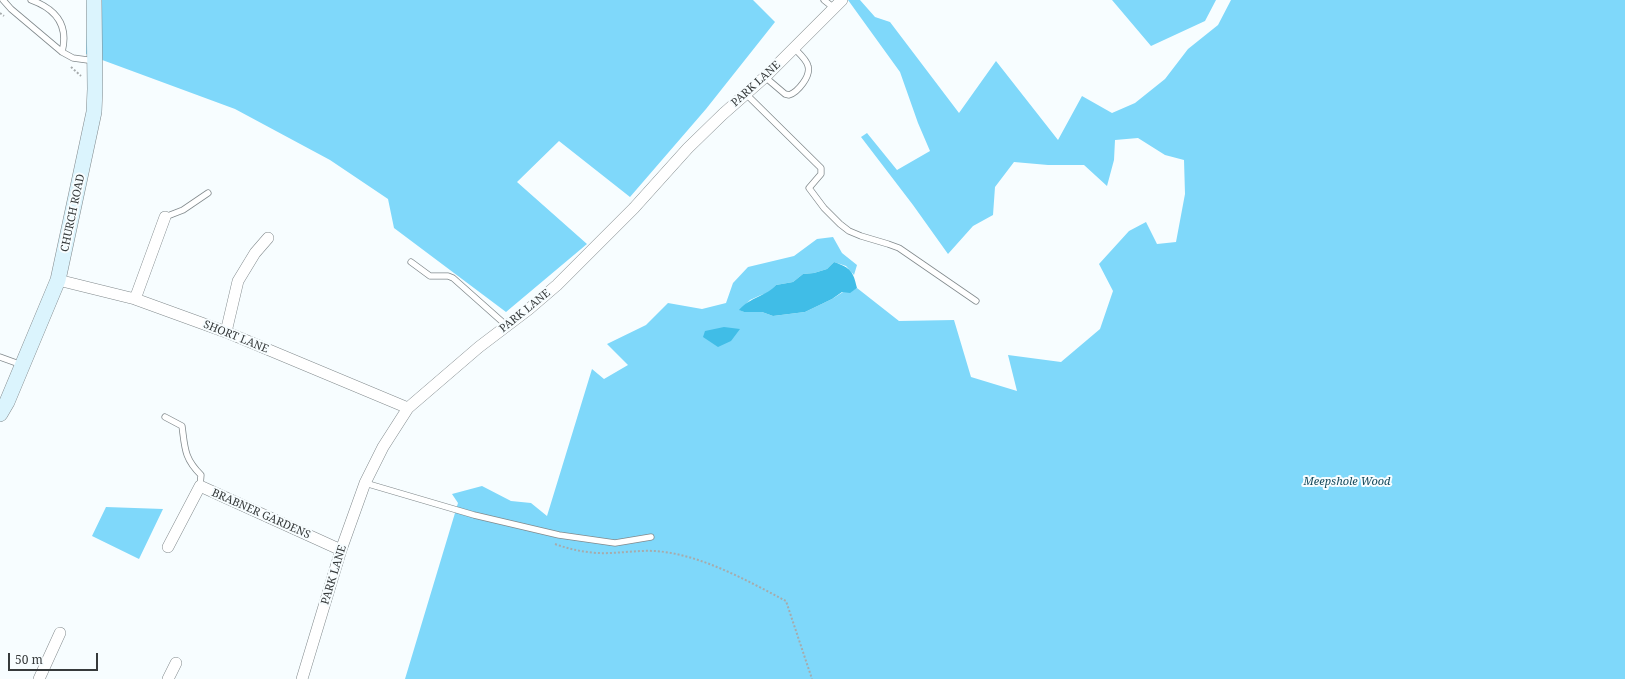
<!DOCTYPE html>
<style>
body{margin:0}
#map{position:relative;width:1625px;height:679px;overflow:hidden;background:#f7fdff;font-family:"Noto Serif",serif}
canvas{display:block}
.scale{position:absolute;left:8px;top:653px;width:90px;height:18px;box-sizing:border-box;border:2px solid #363a3b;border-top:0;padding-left:5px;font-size:12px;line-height:14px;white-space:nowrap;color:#363a3b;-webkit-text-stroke:3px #f7fdff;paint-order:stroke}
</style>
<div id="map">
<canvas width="1625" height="679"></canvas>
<div class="scale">50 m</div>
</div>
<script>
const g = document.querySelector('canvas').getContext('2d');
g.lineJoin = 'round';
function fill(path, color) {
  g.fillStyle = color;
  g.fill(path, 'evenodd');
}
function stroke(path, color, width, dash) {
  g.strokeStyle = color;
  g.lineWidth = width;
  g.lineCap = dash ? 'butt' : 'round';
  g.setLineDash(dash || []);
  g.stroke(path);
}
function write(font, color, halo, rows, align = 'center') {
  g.font = font + ' "Noto Serif",serif';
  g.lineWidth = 4;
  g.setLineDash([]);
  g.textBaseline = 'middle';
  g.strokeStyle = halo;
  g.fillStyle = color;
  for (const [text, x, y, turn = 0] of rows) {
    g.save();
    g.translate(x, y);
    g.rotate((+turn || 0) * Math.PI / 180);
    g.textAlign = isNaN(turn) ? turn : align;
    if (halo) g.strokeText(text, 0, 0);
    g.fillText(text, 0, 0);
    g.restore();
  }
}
fill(new Path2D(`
 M88,0H753L775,22L706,109L630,197L559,141L517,182L587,244L506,312L394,228L388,199L330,160L235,109L86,54Z
 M848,0H860L875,17L890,22L959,113L996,61L1058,140L1082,96L1112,113L1135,103L1165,79L1188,49L1218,25L1231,0H1625V679H405L458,503L452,494L482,486L511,501L531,503L547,516L592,369L604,379L628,365L607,344L646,325L668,303L702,309L726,303L733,283L748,267L794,256L817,239L833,237L842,253L857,265L854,275L846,266L834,262L827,269L814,273L803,274L793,282L776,285L771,292L761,295L750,300L740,310L744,312H762L773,316L805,312L832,299L843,292H850L857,288L899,321L954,320L971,377L1017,391L1008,355L1061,362L1100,329L1113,291L1099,264L1129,231L1146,222L1157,244L1176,242L1185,194L1184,160L1165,155L1138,138L1115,140L1114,160L1107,186L1084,165H1048L1014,162L995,187L993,215L973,226L948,254L913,205L861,137L867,133L897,170L930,151L918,123L900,72Z
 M1112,0H1216L1205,21L1151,46Z
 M106,507L163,509L139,559L92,536Z`), '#7fd8fa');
fill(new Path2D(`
 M834,262C851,268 853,271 857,288L850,293L842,292L832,299L805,312L773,316L762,312H744L739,310C750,297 767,296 776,285L793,282L803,274L814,273L827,269Z
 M724,327L740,329L731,341L718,347L703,337L705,331Z`), '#40bde7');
const lane = new Path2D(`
 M3,0L11,9L62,52L73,58L95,61
 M31,0C56,9 69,25 62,52
 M824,0L834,8
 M765,77L785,94L789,95C798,92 811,76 808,66C807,60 799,53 794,48
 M746,94L821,168V174L809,188L824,208L840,224L849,231L861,236L888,244L899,248L976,301
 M165,217L183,210L208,193
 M411,262L430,276H448L453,278L507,326
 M0,357L22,365
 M165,417L182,426C185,448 184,458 201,475L200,486
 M365,483L474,515L559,535L615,543L651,537`);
const street = new Path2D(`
 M58,280L135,299L226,332L408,408
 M135,299L165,217
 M226,332L238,281L255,253L268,238
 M168,547L200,486L341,550
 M39,679L60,633
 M168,679L176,663
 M302,679L341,550L365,483L383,447L408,408L479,347L529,309L557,285L634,208L688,148L723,114L765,77L842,0`);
const secondary = new Path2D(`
 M0,414L7,402L58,280L94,112L95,89L94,0`);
stroke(lane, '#828a8d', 7);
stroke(street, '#828a8d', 12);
stroke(secondary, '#828a8d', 16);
stroke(new Path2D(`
 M0,13L4,16
 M71,67L81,76
 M555,544C569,549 582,552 597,553C616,554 636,550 655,551C700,554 746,580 786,601L812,679`), '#a6abac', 2, [2, 2]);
stroke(lane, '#fff', 5.5);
stroke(street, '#fff', 11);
stroke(secondary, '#dbf4fd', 15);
write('11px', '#363a3b', '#f7fdff', [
 ["PARK LANE",756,84,-42],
 ["CHURCH ROAD",73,213,-78],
 ["PARK LANE",525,311,-39],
 ["SHORT LANE",236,337,22],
 ["BRABNER GARDENS",261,514,24],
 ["PARK LANE",334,575,-73]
]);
write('italic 11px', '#184b5d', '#f7fdff', [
 ["Meepshole Wood",1347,482]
]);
</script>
